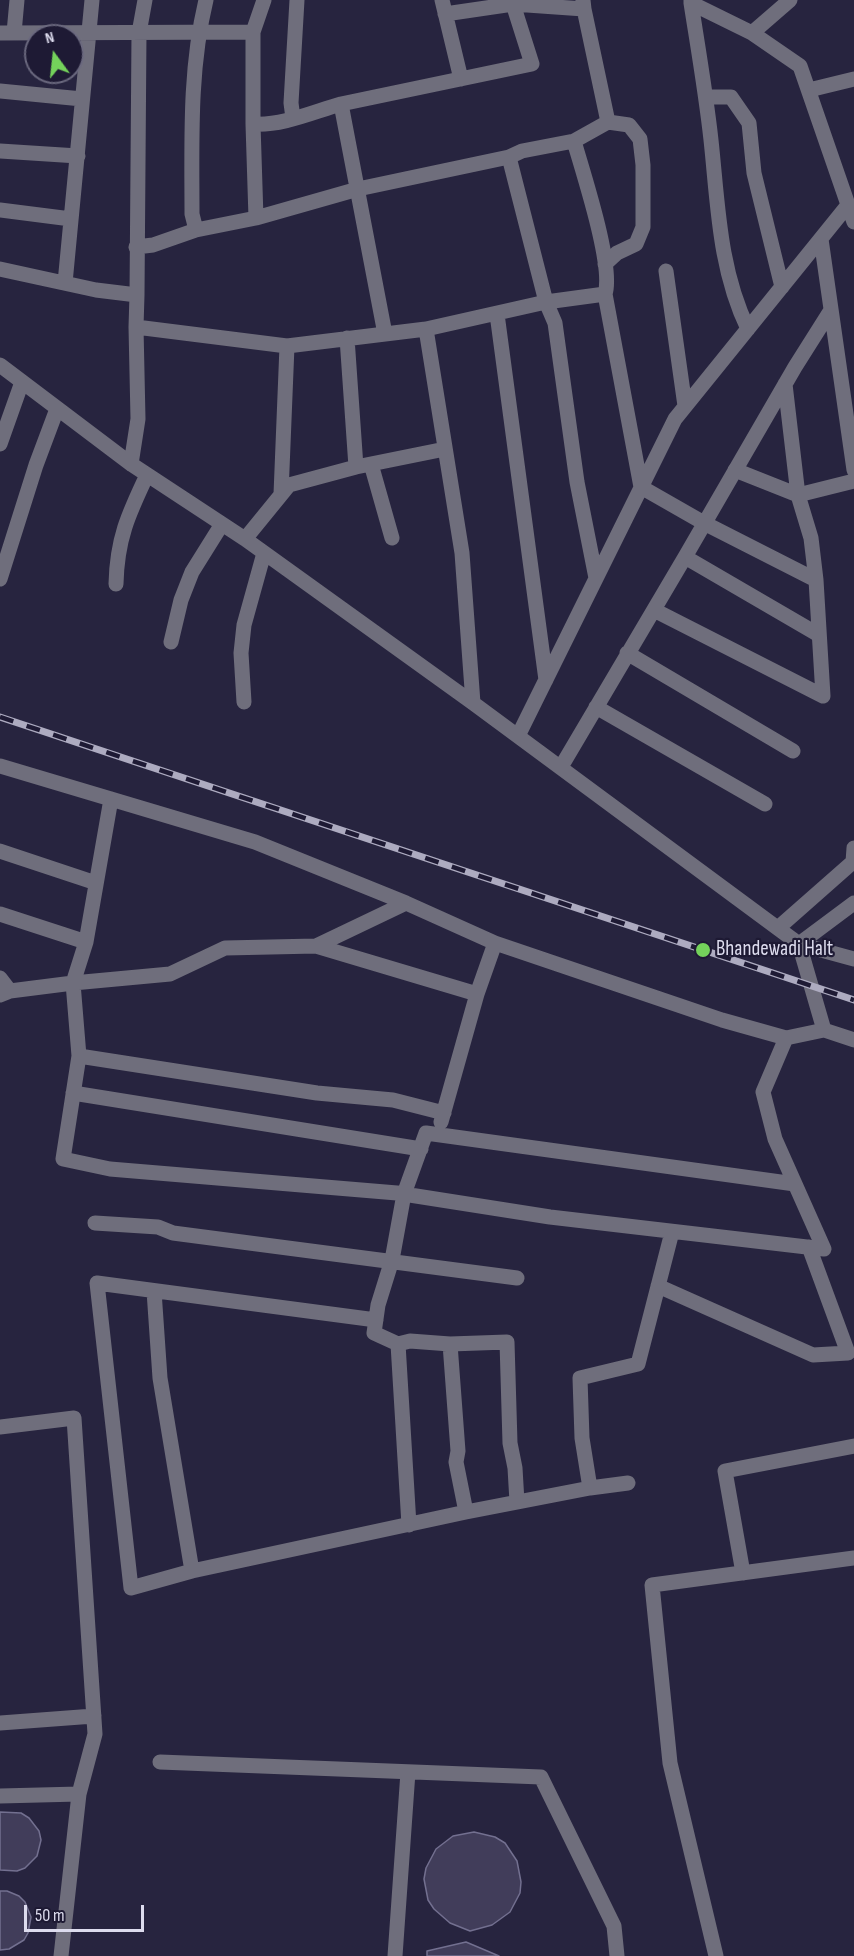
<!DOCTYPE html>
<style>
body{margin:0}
#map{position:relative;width:854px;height:1956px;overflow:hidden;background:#27243f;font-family:"Sofia Sans Condensed",sans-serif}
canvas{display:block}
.north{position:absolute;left:24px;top:24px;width:60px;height:60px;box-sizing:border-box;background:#1e1a34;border:2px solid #6a687e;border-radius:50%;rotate:345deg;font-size:16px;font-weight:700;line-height:24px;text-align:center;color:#dddcee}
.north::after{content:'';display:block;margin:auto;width:21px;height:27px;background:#74d25b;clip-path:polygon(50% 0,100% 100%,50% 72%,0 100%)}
.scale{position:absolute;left:24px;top:1905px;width:120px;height:27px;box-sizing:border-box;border:3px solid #dddcee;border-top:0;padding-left:8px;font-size:18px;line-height:21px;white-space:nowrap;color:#dddcee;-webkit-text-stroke:4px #1e1a34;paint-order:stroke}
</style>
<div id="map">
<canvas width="854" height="1956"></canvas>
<div class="north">N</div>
<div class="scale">50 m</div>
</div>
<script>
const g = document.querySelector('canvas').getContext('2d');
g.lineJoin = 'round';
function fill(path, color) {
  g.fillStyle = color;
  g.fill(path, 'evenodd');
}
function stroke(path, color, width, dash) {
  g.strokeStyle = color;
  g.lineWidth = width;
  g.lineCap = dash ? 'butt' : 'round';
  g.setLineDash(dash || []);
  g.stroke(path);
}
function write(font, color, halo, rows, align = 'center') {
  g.font = font + ' "Sofia Sans Condensed",sans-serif';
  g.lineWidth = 4.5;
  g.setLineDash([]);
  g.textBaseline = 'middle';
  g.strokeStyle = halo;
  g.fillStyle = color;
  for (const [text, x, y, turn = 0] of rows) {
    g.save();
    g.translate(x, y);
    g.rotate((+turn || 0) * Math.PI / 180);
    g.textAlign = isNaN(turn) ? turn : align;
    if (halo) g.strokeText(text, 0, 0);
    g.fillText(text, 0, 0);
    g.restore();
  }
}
const building = new Path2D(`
 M0,1812L21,1813L29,1818L39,1831L41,1840L37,1856L25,1868L17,1871L0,1870Z
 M474,1832L495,1837L505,1843L517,1861L521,1882L520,1893L510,1912L492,1925L470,1931L450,1923L434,1909L428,1900L424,1879L426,1868L436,1849L453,1836Z
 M0,1891H7L19,1896L25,1902L31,1917L28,1933L24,1940L9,1949L0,1950Z
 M466,1942L499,1956H427V1951Z`);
fill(building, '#413d5a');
stroke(building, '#737090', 1.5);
stroke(new Path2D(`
 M442,0L461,79
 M691,0V3L752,33L800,66L854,222
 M691,3C698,48 706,94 711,140C718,205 719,269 748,329
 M584,9L608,122
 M445,14L513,4
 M0,33L253,32
 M14,33L17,0
 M752,33L790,0
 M809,90L854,79
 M0,91L82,99
 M706,97H731L749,123L754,173L782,287
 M293,118L291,103L297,0
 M253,124C282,126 313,112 341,104
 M574,141C583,173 614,266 605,294
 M0,151L78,156
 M509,157L546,302L555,323L577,482L596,578
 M0,210L71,219
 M256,218L253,124V32L264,0
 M196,230L192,214C192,142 189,70 206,0
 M821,239L854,470
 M136,247L153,245L196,230L256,218L358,189L509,157L522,151L574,141L608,122L629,125L640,139L643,165V227L636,244L617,253L605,264
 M0,269L96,290L137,295L136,327L287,346L426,329L546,302L605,294L641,487L704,523L816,580
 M666,271L685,406
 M65,283L92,0
 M137,295L139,33L145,0
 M497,314L546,680
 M426,329L462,553L473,703
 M385,334L341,104L532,64L513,4L584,9L583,0
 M347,338L356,467
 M0,365L131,464L245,539L473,703L799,944L854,959
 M785,384L798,495L811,538L816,580L823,696
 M0,444L22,382
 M131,464L138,419L136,327
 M371,464L392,538
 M735,470L798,495L854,481
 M281,494L287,346
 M245,539L289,485L356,467L445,449
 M685,557L819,635
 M0,579L36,465L57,409
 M116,584C117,539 128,515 147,475
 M654,610L823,696
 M171,642L181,600L192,572L222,524
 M627,653L793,751
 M244,702L241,653L244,625L264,553
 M596,707L765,804
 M518,736L675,419L848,205
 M0,766L255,842L406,903L495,943L722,1020L786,1038L824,1030
 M561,767L685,557L795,367L831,310
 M111,799L86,942L73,983L170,974L225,948L316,946L406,903
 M0,851L96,883
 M0,914L86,942
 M778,928L853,862L854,848
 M799,944L824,1030L854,1040
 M799,944L854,903
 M316,946L477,994L441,1122
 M0,978L10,991
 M477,994L495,943
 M0,995L10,991L73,983L79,1056L63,1159L110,1169L397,1193L550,1217L824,1249L775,1139L763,1092L786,1038
 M79,1056L317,1093L393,1100L444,1113
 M73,1093L421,1149
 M95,1223L158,1227L173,1233L517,1278
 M658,1286L813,1355L848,1353L809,1247
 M154,1291L160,1378L192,1571L466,1512L590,1488L628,1483
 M398,1344L409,1525
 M450,1344L458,1451L456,1462L466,1512
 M0,1427L74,1418L95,1734L79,1794L61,1956
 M590,1488L582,1438L580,1378L638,1364L672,1232
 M517,1502L515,1468L510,1443L507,1342L450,1344L410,1341L398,1344L374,1333L378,1305L392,1260L404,1194L426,1133L795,1184
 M192,1571L131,1588L97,1283L376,1320
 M743,1573L725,1471L854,1446
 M0,1723L94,1716
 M160,1762L541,1777L614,1926L617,1956
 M0,1796L79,1794
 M395,1956L408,1772
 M716,1956L670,1763L652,1585L854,1558`), '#6f6e7c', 15);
const rail = new Path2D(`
 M0,717L854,1000`);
stroke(rail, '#adabc0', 7);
stroke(rail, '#1e1a34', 4.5, [14]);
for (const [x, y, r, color] of [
 [703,950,8,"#74d25b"]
]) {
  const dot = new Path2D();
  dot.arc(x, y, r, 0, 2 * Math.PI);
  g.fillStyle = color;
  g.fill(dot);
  stroke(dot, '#1e1a34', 2);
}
write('21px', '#dddcee', '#1e1a34', [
 ["Bhandewadi Halt",716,950]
], 'left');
</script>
